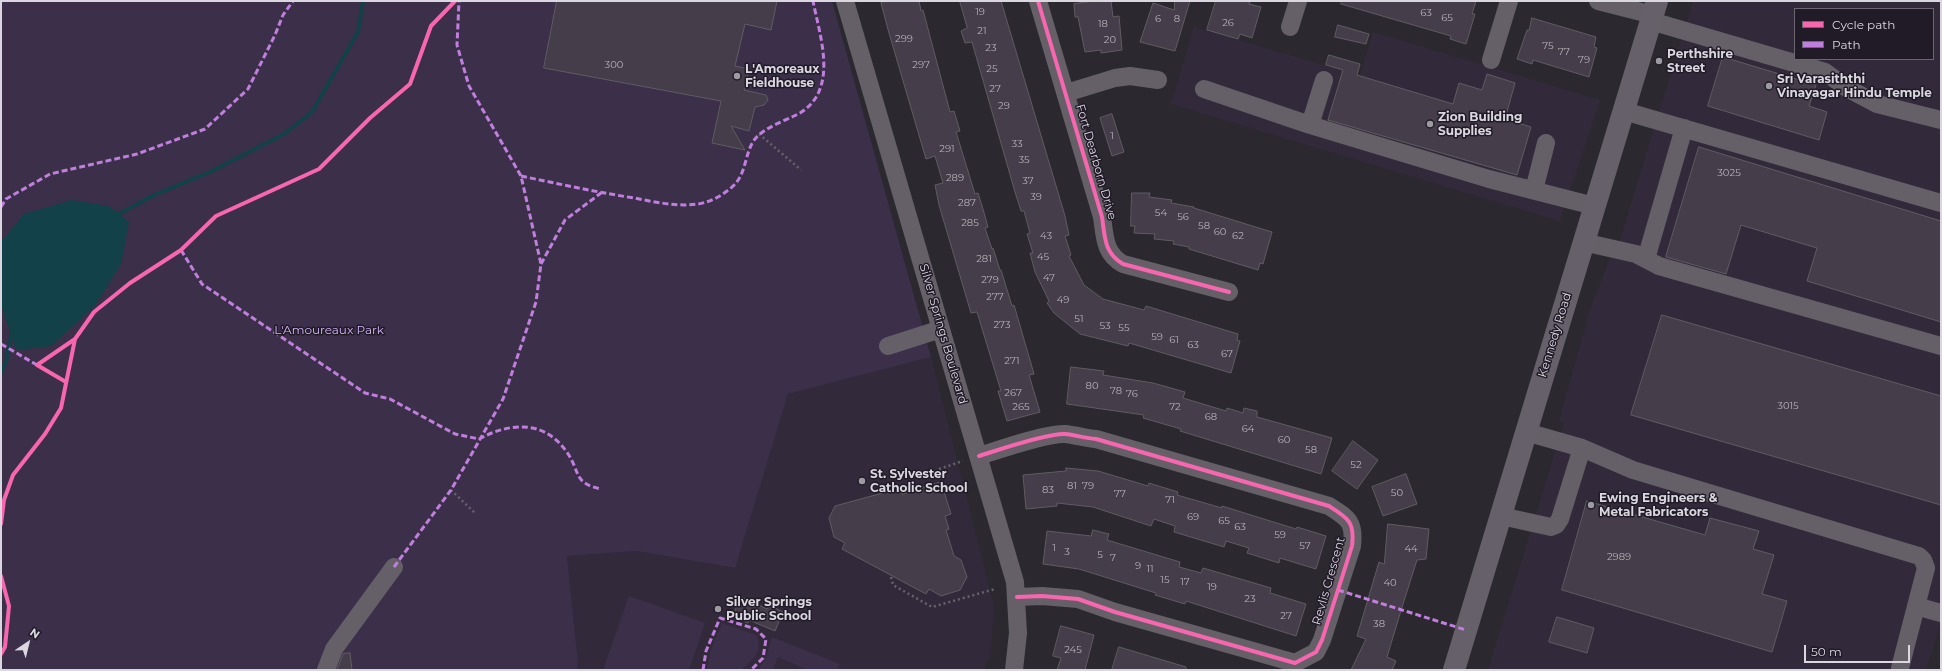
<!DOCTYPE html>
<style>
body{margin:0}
#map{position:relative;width:1942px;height:671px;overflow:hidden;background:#2b282f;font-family:Montserrat,sans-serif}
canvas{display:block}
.frame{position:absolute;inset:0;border:2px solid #dbd7e0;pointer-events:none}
.legend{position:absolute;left:1794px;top:8px;width:140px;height:52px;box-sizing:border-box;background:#211b28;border:1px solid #6b6672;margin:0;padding:5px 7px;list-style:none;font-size:12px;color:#dbd7e0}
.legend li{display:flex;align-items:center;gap:8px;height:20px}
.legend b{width:20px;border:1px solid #6b6672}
.north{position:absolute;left:8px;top:623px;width:40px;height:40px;-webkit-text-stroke:3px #211b28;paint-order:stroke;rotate:35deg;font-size:11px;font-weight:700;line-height:16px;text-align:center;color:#dbd7e0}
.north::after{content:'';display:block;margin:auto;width:14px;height:18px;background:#dbd7e0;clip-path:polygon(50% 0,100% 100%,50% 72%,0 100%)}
.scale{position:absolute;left:1804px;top:645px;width:106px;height:18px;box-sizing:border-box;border:2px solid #dbd7e0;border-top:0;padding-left:5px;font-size:12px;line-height:14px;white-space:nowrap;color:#dbd7e0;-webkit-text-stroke:3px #211b28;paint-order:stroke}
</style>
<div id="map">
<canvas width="1942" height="671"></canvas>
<div class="frame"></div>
<ul class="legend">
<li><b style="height:5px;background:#f766af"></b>Cycle path</li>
<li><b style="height:5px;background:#c07fdc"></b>Path</li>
</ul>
<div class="north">N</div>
<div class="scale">50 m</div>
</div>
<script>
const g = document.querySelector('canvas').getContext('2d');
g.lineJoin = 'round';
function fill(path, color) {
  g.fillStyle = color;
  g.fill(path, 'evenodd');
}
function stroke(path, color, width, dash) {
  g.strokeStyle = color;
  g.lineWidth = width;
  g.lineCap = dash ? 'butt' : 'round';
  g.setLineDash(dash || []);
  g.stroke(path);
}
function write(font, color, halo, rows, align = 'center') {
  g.font = font + ' Montserrat,sans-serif';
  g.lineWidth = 3;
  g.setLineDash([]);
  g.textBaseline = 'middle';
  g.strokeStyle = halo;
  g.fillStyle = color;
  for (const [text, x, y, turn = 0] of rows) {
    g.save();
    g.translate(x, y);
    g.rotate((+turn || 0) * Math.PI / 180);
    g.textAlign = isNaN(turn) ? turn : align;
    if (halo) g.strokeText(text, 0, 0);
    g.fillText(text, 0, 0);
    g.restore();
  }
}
fill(new Path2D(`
 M1693,1H1941V622L1926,670H1488L1564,423L1559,421L1590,310L1611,255L1615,256ZM1795,9H1933V59H1795Z
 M1194,27L1360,76L1373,32L1600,100L1560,221L1171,104Z
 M931,357L994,606L991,651L984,670H577L578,663L567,556L636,551L734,568L788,394Z`), '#322a3b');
fill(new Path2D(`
 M1,1H832L931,357L788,394L735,568L636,551L567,556L578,663L577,670H1Z
 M629,596L705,623L689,670H603Z
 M722,623L756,635C764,652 753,658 742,670H707L710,652Z
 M772,637L840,664L837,670H808L778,657L773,670H758L766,658Z`), '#3b2f4a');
fill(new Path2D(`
 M72,200L109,206L129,222L121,264L95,306L51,346L16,350L1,305V242L24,214Z`), '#124149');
stroke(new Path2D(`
 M115,216L152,196L212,171L284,134L312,112L358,32L363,1
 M1,372L6,362L12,331`), '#124149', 4);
const building = new Path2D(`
 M557,1H777L771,30L745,24L735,66L749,69L744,90L766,95L768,100L764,105L755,107L749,131L731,126L745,150L712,143L721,101L544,68Z
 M889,1H919L921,11L923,10L950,112L954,111L960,131L956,132L975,194L978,193L983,209L988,227L985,228L992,249L993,248L1000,270H1001L1012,306L1014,305L1034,374L1029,375L1040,412L1007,421L998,391H1001L977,312L971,313L939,205L935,185L943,183L935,156L926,159L889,33L881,3Z
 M960,1H1001L1065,216L1069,235L1065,236L1071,255L1069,256L1084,285L1103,299L1144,310L1146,306L1238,334L1237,340L1240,341L1231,373L1129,343L1128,346L1080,334L1054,313L1047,303L1049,301L1035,272L1030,253H1033L1027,234L1030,233L1024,211H1021L1015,192L972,42L965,43L961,31L967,28Z
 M1094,1H1111L1113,17L1119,16L1122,50L1101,53V50L1085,52L1078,17H1075L1074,4Z
 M1175,1H1190L1175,51L1140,42L1153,3L1174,10Z
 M1216,1H1250L1249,4L1261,7L1252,38L1240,34L1238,39L1207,30Z
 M1342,1H1476L1472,14H1475L1466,44L1450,39L1451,36L1341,4Z
 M1532,18L1596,37L1594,47L1597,48L1589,77L1533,60L1532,64L1517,59L1527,30H1529Z
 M1338,25L1369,34L1366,44L1335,37Z
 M1329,55L1360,64L1357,75L1453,104L1459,83L1482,90L1487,74L1515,83L1505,119L1531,127L1517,175L1328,120L1343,70L1326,65Z
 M1723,57L1816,85L1809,106L1827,112L1819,140L1708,106Z
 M1112,114L1124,152L1112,156L1100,118Z
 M1699,147L1941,221V322L1807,281L1817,248L1741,225L1726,274L1666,257Z
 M1132,193H1150L1149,197L1172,200L1171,203L1194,207V208L1272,232L1263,264L1260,263L1258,270L1189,249V247L1173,244L1174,241L1154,239L1155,234L1134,233L1135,226H1131Z
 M1662,315L1941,396V505L1631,415Z
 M1071,367L1104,371L1103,375L1153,383L1185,392L1183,398L1226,411L1227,408L1243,413L1244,408L1257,411V417L1332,438L1321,474L1180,431L1181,429L1143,418L1144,415L1067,404Z
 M1353,441L1378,460L1357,489L1332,471Z
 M1066,468L1098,471L1148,486L1149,483L1178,492L1177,495L1222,508V506L1296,529L1297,527L1326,536L1316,569L1280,558L1279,563L1247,553L1249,548L1226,541L1224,547L1174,532L1175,526L1154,519L1151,526L1093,507L1057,503V506L1026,509L1023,475L1066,471Z
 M1406,474L1417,504L1383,516L1372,487Z
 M941,482L951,514L945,516L949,529L946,530L954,556L961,560L967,577L960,590L941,596L929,589L926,594L842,549L845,543L834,537L829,518L835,506L901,488L902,494Z
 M1587,501L1705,535L1710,518L1759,531L1753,549L1774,555L1762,594L1787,601L1772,652L1562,590Z
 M1388,524L1429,529L1426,559L1417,560L1403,604L1387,657L1396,661L1392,670H1351L1366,639L1357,636L1379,562L1384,564Z
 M1093,530L1109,534L1107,540L1180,562L1179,567L1201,573L1203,568L1271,588L1270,593L1306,604L1296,636L1186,601L1185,604L1155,595L1156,593L1079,569L1043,564L1047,531L1091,536Z
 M741,597L767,609L769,605L783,612L775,631L749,620L748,623L733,616Z
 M1557,617L1594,628L1587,653L1549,642Z
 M1061,626L1094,635L1085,670H1057L1061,658L1053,656Z
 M1119,647L1186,667V670H1112Z
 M350,653L352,670H337L343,654Z`);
fill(building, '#453d49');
stroke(building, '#5f5c62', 1);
stroke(new Path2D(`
 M759,134L801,170
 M939,469L963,461
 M451,490L476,514
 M891,577L893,585L932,607L995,589`), '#66636a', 2.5, [2, 3]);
stroke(new Path2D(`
 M845,1L1015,582L1018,633L1014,670
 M1038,1L1102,217C1105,237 1104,253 1123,264L1229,292
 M1598,1L1653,15
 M1651,21L1825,72L1847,88L1877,104L1941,120
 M1290,27L1298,1
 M1491,60L1509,1
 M1204,89L1310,125L1489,179L1594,206
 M1066,93L1115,78L1130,76L1158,80
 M1624,111L1941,203
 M1310,125L1324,80
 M1534,190L1546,143
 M1583,242L1636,254L1659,266L1941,346
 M1646,259L1684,128
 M888,346L941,329
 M1582,448L1633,470L1919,556L1923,560L1926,568L1900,668
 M979,456C998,450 1047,433 1065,434C1075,435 1085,438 1096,439L1329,506C1348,518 1355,522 1352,546L1322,640L1316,652L1295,663L1115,612L1078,599L1042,596L1017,597
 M1501,516L1551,527L1556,525L1560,519L1582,448L1526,432
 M1916,606L1941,613
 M326,670L334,649L394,567`), '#656068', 18);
stroke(new Path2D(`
 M1454,670L1657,1`), '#66606a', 22);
stroke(new Path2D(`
 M521,176C559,184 596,192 634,198C655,202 677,207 698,204C711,202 723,195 732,187C749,173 743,147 760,134C771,125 787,120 800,113C839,89 820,37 813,1
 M1,207L6,199L50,174L137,154L205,129L248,89L275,35L283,15L293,1
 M181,250L202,284L365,393L390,399L455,434L479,439C509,423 543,419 566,451C581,471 572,483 601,489
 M541,264L565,220L601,193
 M1,344L37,365
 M394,567L451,490L503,399L536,302L541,264L521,176L469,86L457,45L459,1
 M1338,590L1466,630
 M703,670L706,651L720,618L756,629L766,639L763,658L751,670`), '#c07fdc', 3, [6, 3]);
stroke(new Path2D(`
 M1038,1L1102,217C1105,237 1104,253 1123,264L1229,292
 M66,382L37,365L75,339
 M979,456C998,450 1047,433 1065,434C1075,435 1085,438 1096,439L1329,506C1348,518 1355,522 1352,546L1322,640L1316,652L1295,663L1115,612L1078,599L1042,596L1017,597
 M1,524L4,500L13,475L45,434L61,408L75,339L94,312L130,283L181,250L216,216L319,169L370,118L410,84L431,26L455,1
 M1,576L9,606L5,647L1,654`), '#f766af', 4);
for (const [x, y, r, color] of [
 [1659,61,4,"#9d9aa2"],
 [737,76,4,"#9d9aa2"],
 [1769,86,4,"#9d9aa2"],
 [1430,124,4,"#9d9aa2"],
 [862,481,4,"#9d9aa2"],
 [1591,505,4,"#9d9aa2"],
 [718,609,4,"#9d9aa2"]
]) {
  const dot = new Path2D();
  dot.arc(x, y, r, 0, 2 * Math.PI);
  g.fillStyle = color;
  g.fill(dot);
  stroke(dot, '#211b28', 1.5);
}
write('10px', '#b6b0ba', null, [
 ["19",980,12],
 ["63",1426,13],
 ["65",1447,18],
 ["6",1158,19],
 ["8",1177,19],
 ["26",1228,23],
 ["18",1103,24],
 ["21",982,31],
 ["299",904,39],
 ["20",1110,40],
 ["75",1548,46],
 ["23",991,48],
 ["77",1564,52],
 ["79",1584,60],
 ["300",614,65],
 ["297",921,65],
 ["25",992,69],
 ["27",995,89],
 ["29",1004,106],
 ["1",1112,136],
 ["33",1017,144],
 ["291",947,149],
 ["35",1024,160],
 ["3025",1729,173],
 ["289",955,178],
 ["37",1028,181],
 ["39",1036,197],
 ["287",967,203],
 ["54",1161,213],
 ["56",1183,217],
 ["285",970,223],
 ["58",1204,226],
 ["60",1220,232],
 ["43",1046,236],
 ["62",1238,236],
 ["45",1043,257],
 ["281",984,259],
 ["47",1049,278],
 ["279",990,280],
 ["277",995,297],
 ["49",1063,300],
 ["51",1079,319],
 ["273",1002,325],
 ["53",1105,326],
 ["55",1124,328],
 ["59",1157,337],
 ["61",1174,340],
 ["63",1193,345],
 ["67",1227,354],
 ["271",1012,361],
 ["80",1092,386],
 ["78",1116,391],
 ["267",1013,393],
 ["76",1132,394],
 ["3015",1788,406],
 ["265",1021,407],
 ["72",1175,407],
 ["68",1211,417],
 ["64",1248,429],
 ["60",1284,440],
 ["58",1311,450],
 ["52",1356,465],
 ["81",1072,486],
 ["79",1088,486],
 ["83",1048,490],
 ["50",1397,493],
 ["77",1120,494],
 ["71",1170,500],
 ["69",1193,517],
 ["65",1224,521],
 ["63",1240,527],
 ["59",1280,535],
 ["57",1305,546],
 ["1",1054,548],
 ["44",1411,549],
 ["3",1067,552],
 ["5",1100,555],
 ["2989",1619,557],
 ["7",1113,558],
 ["9",1138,566],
 ["11",1150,569],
 ["15",1165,580],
 ["17",1185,582],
 ["40",1390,583],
 ["19",1212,587],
 ["23",1250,599],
 ["27",1286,616],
 ["38",1379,624],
 ["245",1073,650]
]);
write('bold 12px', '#dbd7e0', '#211b28', [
 ["Perthshire",1667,54],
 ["Street",1667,68],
 ["L'Amoreaux",745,69],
 ["Fieldhouse",745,83],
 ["Sri Varasiththi",1777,79],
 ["Vinayagar Hindu Temple",1777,93],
 ["Zion Building",1438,117],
 ["Supplies",1438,131],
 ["St. Sylvester",870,474],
 ["Catholic School",870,488],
 ["Ewing Engineers &",1599,498],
 ["Metal Fabricators",1599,512],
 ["Silver Springs",726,602],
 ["Public School",726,616]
], 'left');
write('12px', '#dbd7e0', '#211b28', [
 ["Fort Dearborn Drive",1096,162,74],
 ["Silver Springs Boulevard",943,334,74],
 ["Kennedy Road",1555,335,-73],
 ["Revlis Crescent",1329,581,-74]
]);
write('12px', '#d4b5f8', '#211b28', [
 ["L'Amoureaux Park",329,330]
]);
</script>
